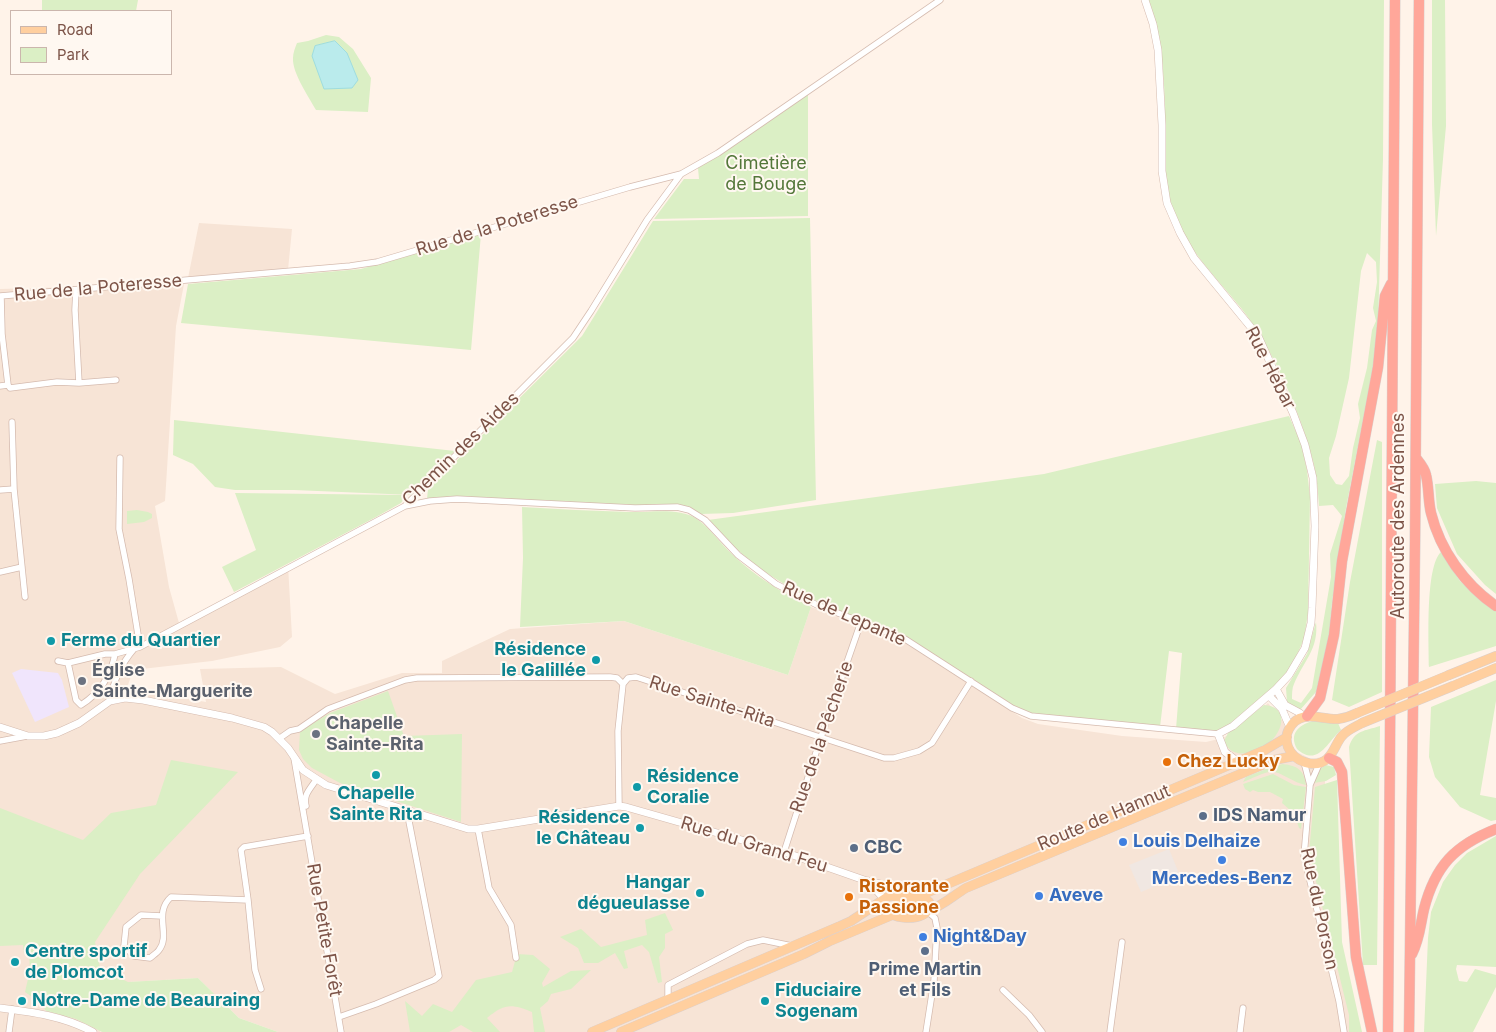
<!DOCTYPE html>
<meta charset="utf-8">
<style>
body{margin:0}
#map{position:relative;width:1496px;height:1032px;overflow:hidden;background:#fff3e9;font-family:Inter,sans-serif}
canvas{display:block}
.legend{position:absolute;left:10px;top:10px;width:162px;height:65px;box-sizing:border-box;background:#fff8f1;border:1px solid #cbb6ad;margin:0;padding:6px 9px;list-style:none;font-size:15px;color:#7d5448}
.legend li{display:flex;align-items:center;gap:10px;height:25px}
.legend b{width:25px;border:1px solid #cbb6ad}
</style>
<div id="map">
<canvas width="1496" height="1032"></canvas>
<ul class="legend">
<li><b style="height:6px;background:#ffcf9f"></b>Road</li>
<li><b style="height:14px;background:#dbefc5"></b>Park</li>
</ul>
</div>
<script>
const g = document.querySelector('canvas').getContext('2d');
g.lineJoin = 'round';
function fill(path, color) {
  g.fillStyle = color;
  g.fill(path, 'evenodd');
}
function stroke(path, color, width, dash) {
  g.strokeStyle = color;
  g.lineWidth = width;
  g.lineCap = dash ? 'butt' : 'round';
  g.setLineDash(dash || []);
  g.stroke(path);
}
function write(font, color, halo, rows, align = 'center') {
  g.font = font + ' Inter,sans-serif';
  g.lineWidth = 4;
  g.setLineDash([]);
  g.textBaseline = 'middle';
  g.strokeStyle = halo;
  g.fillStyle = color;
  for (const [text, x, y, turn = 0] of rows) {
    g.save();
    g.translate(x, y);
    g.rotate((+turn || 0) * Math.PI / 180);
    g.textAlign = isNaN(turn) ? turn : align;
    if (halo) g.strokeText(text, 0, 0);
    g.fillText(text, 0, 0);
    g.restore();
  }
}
fill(new Path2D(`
 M199,223L292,229L288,270L188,278Z
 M184,284L176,326L165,501L155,506L169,587L179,623L288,565L292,637L280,647L212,661L133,670L127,688L206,702L200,669L281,667L335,694L402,673H442V661L510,629L624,621L788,675L811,607L905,643L1022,718L1038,724L1122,736L1206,742L1223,738L1245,725L1268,703L1282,720L1293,728L1290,738L1293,750L1311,759L1322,757L1325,768V877L1353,1032H278L239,1018L198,978L129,982L100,1032H0V289Z`), '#f7e4d6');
fill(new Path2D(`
 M1169,849L1180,876L1141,892L1129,865Z`), '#f0e7e2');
fill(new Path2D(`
 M21,669L58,673L62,680L69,707L35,722L12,673Z`), '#f0e5fc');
fill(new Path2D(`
 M42,0H138L136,11H42Z
 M1148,0H1384L1383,159L1378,323L1374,363L1346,508L1332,602L1329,637L1316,692L1300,710L1287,702L1286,688L1307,654L1316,622C1319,649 1303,662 1294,684C1292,688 1292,694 1292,699L1301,703L1312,688L1331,577L1330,554L1342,516L1333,505L1319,506C1318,492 1317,476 1313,461C1300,412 1273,348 1241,308C1217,278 1187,250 1174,213C1162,179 1165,143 1165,108C1164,68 1161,38 1148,0ZM1367,253L1376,262L1377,282L1373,308L1376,321L1372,330L1367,368L1358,404L1360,418L1353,448L1349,476L1342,485L1336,484L1330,475L1329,458L1336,436L1349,378L1361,271Z
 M1432,0H1445L1446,126L1436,236L1432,124Z
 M326,35L339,37L353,49L371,78L368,112L316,110C309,97 292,73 293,58C293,53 295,48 297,43L308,41Z
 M808,94V216L654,219L684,179H699L698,168Z
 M810,218L816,500L733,513L701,514L684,507L456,498L427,499L428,489L582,336L653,221Z
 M481,234L471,350L181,323L188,284L361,269Z
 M1289,416L1301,443L1307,470L1310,497L1308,613L1304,639L1292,666L1275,687L1233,722L1218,732L1176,729L1182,653L1169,651L1160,727L1038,715L1022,711L1009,704L906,637L821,603L784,584L757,567L732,545L708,520L1044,474Z
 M174,420L455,451L412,495L294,490H235L215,487L193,464L173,455Z
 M1377,440L1382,442V692L1349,707L1332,700L1350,582Z
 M1476,481L1496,483V594L1485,585L1457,554L1437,508L1435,484Z
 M235,493L404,495V499L401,503L376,517L234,592L222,567L256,550Z
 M522,507C558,509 594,511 629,512C650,513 678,507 697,519C710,528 720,543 732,554C754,576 783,593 811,607L788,675L624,621L520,627L523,558Z
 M137,510L148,512L152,514V518L144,522L127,524V511Z
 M1441,552L1460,581L1480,598L1496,609V646L1429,667C1429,643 1425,567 1441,552Z
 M1496,680V701L1480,795L1496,798V820L1491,821L1460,807L1435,777L1429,757L1431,707Z
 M388,691L404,736L462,734L461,822L340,783L312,768L303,759L299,750L300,731L330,713Z
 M1264,705C1286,706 1285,726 1273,739C1260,752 1233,763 1224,741L1228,733Z
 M1313,721L1338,723L1341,730C1328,741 1318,768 1297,749C1289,734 1298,725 1313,721Z
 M1380,726L1377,965H1363L1349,747C1354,730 1365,731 1380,726Z
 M171,760L238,772L140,874L95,942L100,968L128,982L198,978L239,1018L278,1032H102L76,1019L46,1011L41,1003L25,992L30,970L29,953H24L23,945L0,946V808L83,840L111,813L156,805Z
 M1283,764C1298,766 1304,770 1306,785C1292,782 1286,775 1275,772C1266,770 1252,779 1243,782L1246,777L1274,766Z
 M1326,765L1334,767L1336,775L1326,781L1314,783L1320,769Z
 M1273,774L1294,785L1306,787L1301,829L1299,828C1296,817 1291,810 1282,803L1283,799L1270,792H1258L1253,790L1250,792L1245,789L1243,784Z
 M1337,780L1342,942L1362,1032H1349V1015L1309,853L1315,787Z
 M1496,836V967L1457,965L1456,969L1459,981L1467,982L1475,969L1496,975V987L1473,1032H1424L1428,938L1431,912L1443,882L1455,865L1467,853Z
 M665,913L673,930L665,934V948L659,957L662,982L658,983L649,952L642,945L624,951L628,968L624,969L615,953L598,963H584L578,948L560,937L581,929L601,947L647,935L645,920Z
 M517,954L533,955L550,969L542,983L543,987L571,971L591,970L571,989L551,994L548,1001L540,1008L545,1032H534L532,1012C512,1004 505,1003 487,1018L500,1032H473L461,1025L449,1032H410L405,1001L422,1016L433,1004L452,1012L476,980L512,972Z`), '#dbefc5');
const water = new Path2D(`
 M335,41L347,53L358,80L352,88L324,89L312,56L315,46Z`);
fill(water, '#baebec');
stroke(water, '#9fdddf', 1);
const minor = new Path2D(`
 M76,290L75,310L79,383
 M0,296L350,266L377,262L630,187L681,174L718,153L940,0
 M1,296L2,334L8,385
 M0,386L8,385L10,388L57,382L79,383L116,380
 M12,422L14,489L25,597
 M120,458L119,529L129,579L140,647
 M0,490L14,489
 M405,506L430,501L457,499L635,508L677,507L689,510L705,520L738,555L776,584L817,605L905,639L1012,708L1031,716L1218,734
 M0,572L22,567
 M58,661L68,663L105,654H115L140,647L405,506L573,338L591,311L647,220L681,174
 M68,663L76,700L81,705C100,693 111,676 115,654
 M623,684L628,678L636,677L884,758H894L919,751L932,743L971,681
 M110,701C113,682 122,663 134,649
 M280,738L290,731L299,729L328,709L405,680L417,678L610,677L617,678L623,684
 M0,741L27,736
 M294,758L341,1032
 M1304,762L1310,785
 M1320,762L1310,785L1304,856L1339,1001L1344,1032
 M306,806C303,795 310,789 316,780
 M619,806L618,731L623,684
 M478,829L489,888L511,925L516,958
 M784,852L821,737L861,622
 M162,916L141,915L126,927L124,946L134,956L150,958C152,956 157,953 159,950C171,935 153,913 171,897L248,900
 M261,989L255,970L248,900L241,850L244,847L308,836
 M1003,990L1029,1015L1042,1032
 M668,998V985L747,944L763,940L792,946
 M339,1017L376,1004L434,980L439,976L407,811
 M9,1032L12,1009
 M926,1032L934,981L937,928L935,918L928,912
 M1110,1032L1122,942
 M1240,1032L1243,1008`);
const tertiary = new Path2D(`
 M1145,0L1153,24L1158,50L1162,125V171L1167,203L1180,233L1194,258L1258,336L1293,413L1305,445L1313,478L1315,526L1312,608L1311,623L1305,648L1289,675L1276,689L1233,726L1218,734L1225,752L1237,761
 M1276,689L1285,705L1300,713
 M1269,696L1282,709L1288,723
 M0,727L28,736H44L57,733L79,723L110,701L125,698L143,700L232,718L264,727L272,732L288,748L303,770L326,785L468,829H478L619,806L626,807L784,852L867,881L885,885L906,895
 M868,881L884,899
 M0,1008C32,1012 64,1016 93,1032`);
const primary = new Path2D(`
 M1449,675L1496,656
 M1453,686L1496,668
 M1357,713C1351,716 1345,718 1338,719C1321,720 1300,708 1289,729C1286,734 1286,741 1288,747C1294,762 1315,769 1327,759C1334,753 1336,743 1342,736C1347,730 1355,727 1362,723
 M929,910C941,907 954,895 966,888L1274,760L1294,756
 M893,915C904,920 932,920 929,902L923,897L919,896
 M916,915L913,913L910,907L912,900L917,897
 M592,1032L840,926L851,921L889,896H919L1265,750L1287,737
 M621,1032L804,954L830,941L897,913C902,908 902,902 896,897`);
const motorway = new Path2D(`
 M1416,458C1420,463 1425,469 1426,475C1429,487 1428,501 1431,513C1440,550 1465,585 1496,606
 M1307,716L1320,698L1334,635L1342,561L1378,367L1385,296L1391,284
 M1329,758L1337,762L1342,772L1356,957L1372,1032
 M1412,954C1420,938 1420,926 1424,909C1435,866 1455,845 1496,829
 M1388,1032L1395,0
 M1409,1032L1415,543L1419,0`);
stroke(minor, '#d5bbaf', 7);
stroke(tertiary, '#d5bbaf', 8);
stroke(primary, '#dbcfcc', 10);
stroke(motorway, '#dbcfcc', 11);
stroke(minor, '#fff', 5.5);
stroke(tertiary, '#fff', 7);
stroke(primary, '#ffcf9f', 9);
stroke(motorway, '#ffa79a', 10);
const primaryBridge = new Path2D(`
 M1357,713L1449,675
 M1362,723L1453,686`);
stroke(primaryBridge, '#dbcfcc', 10, []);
stroke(primaryBridge, '#ffcf9f', 9);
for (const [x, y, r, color] of [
 [51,641,5,"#0f9aa8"],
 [596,660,5,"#0f9aa8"],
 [82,681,5,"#6b7280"],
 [316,734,5,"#6b7280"],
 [1167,762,5,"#e8710a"],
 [376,775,5,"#0f9aa8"],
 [637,787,5,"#0f9aa8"],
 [1203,816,5,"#5c6f8a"],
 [640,828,5,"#0f9aa8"],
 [1123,842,5,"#3f7fe0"],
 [854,848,5,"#5c6f8a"],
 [1222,860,5,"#3f7fe0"],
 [700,893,5,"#0f9aa8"],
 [1039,896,5,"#3f7fe0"],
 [849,897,5,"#e8710a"],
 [923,937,5,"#3f7fe0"],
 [925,951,5,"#5c6f8a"],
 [15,962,5,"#0f9aa8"],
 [22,1001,5,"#0f9aa8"],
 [765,1001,5,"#0f9aa8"]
]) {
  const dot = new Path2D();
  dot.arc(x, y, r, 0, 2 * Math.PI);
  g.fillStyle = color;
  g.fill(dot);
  stroke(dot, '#fff8f1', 2);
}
write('18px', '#537739', '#fff8f1', [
 ["Cimetière",766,164],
 ["de Bouge",766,185]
]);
write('18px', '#7d5448', '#fff8f1', [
 ["Rue de la Poteresse",497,226,-17],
 ["Rue de la Poteresse",98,288,-5],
 ["Rue Hébar",1270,368,63],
 ["Chemin des Aides",461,449,-44],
 ["Autoroute des Ardennes",1399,516,-90],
 ["Rue de Lepante",844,614,24],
 ["Rue Sainte-Rita",712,702,18],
 ["Rue de la Pêcherie",822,737,-71],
 ["Route de Hannut",1104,818,-23],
 ["Rue du Grand Feu",754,845,17],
 ["Rue du Porson",1319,909,78],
 ["Rue Petite Forêt",324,930,80]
]);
write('bold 18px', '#0d838f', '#fff8f1', [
 ["Ferme du Quartier",61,641],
 ["Résidence",586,650,"right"],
 ["le Galillée",586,671,"right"],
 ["Résidence",647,777],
 ["Coralie",647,798],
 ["Chapelle",376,794,"center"],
 ["Sainte Rita",376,815,"center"],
 ["Résidence",630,818,"right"],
 ["le Château",630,839,"right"],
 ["Hangar",690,883,"right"],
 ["dégueulasse",690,904,"right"],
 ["Centre sportif",25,952],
 ["de Plomcot",25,973],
 ["Fiduciaire",775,991],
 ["Sogenam",775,1012],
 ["Notre-Dame de Beauraing",32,1001]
], 'left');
write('bold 18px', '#5b616d', '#fff8f1', [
 ["Église",92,671],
 ["Sainte-Marguerite",92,692],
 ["Chapelle",326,724],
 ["Sainte-Rita",326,745]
], 'left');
write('bold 18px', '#c56008', '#fff8f1', [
 ["Chez Lucky",1177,762],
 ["Ristorante",859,887],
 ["Passione",859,908]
], 'left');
write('bold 18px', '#4e5e75', '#fff8f1', [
 ["IDS Namur",1213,816],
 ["CBC",864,848],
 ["Prime Martin",925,970,"center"],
 ["et Fils",925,991,"center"]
], 'left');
write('bold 18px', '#366cbe', '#fff8f1', [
 ["Louis Delhaize",1133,842],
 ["Mercedes-Benz",1222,879,"center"],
 ["Aveve",1049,896],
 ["Night&Day",933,937]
], 'left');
</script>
